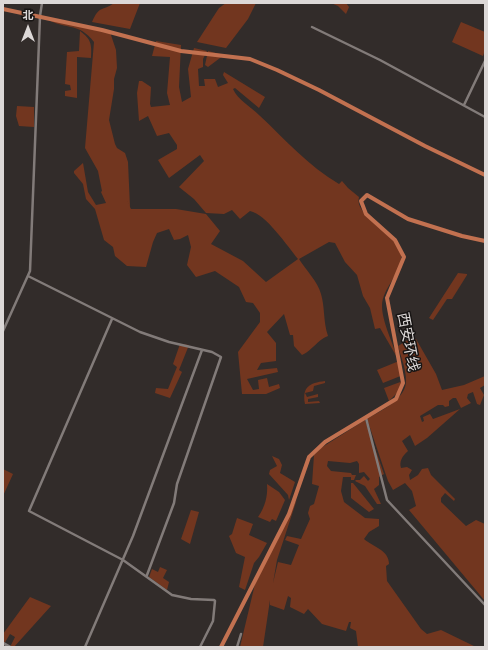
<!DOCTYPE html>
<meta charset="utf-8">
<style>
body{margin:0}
#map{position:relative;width:488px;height:650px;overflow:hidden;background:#322c2a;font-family:"Alegreya Sans","Noto Sans SC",sans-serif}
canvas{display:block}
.frame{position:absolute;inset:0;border:4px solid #dcd8d7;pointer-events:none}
.north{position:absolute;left:8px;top:8px;width:40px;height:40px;-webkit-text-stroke:3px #181514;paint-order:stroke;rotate:0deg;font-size:11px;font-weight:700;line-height:16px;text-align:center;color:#dcd8d7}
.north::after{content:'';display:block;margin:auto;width:14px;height:18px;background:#dcd8d7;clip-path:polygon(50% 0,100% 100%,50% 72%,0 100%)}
</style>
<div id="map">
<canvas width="488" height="650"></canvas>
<div class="frame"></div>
<div class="north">北</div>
</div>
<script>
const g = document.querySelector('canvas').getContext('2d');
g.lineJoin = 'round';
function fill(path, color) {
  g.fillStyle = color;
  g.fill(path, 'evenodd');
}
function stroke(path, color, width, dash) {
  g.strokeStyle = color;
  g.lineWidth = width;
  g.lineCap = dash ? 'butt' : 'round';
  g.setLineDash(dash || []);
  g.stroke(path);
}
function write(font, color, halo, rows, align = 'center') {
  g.font = font + ' "Alegreya Sans","Noto Sans SC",sans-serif';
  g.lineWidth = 3;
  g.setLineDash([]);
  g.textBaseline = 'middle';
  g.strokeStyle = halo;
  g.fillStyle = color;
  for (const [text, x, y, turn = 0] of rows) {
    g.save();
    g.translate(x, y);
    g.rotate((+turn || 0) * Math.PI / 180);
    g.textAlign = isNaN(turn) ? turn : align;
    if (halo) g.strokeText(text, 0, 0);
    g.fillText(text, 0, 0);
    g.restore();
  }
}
fill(new Path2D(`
 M114,3H140L130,29L92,22C100,4 102,12 114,3Z
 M226,3H256L248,19L226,48L197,42L219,8Z
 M331,3H346L349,7L346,14L338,6Z
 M49,20L110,32L116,50L117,68L114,79V89L109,120L115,144L117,148L125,153L128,162L130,207L126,199L131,209H176L206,214L220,231L211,244L243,261L266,282L298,259C288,247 266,214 250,211L240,219L232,210L224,214L206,213L194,199L179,187L204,161L200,155L169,178L158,160L177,149V145L169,133L157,136L148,116L139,121L137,93L139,81H142L151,87L150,104L151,107L170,105L167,93L170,57L152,56L156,41L181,45L179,87L182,102L191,97L188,69L194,48L207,51L203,59V67L198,69L199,86H205L204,79H215L218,87L228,83L223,75L224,72L265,97L259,108L235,88L233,89C238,100 250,106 259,115C285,139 308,166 339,184L342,181L348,188L359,197C353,216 398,234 401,254C403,272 382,288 382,306C382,321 393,344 398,359L380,328L375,329L370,308L363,296L357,275L345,262L335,243L329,242L299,259C306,270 318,282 321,294C325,307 323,321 328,336C317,340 313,350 302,355L294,346L293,335H290L284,314L267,332L276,343V361L261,363L257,370L277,368L278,372L247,379L253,390L259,389L258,380L267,378L269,387L279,384L280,388L266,394H242L238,352L260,322V313L253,303L246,302L239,287L215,271L196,277L187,265L191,247L188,235L180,239L174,240L169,229L157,233L153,242L146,267L127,266L115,256L113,247L104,240L95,209L86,199L83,184L74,173V171L83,163L88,192L96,205L106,203L101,192L102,191L98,171L85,148L94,42C79,22 66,30 49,20Z
 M461,22L485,32V50L483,56L452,42Z
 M80,31C91,39 92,44 91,58L77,57V98L65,96V91L71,90L70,85L65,84L67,52L79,51Z
 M208,51L224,55L208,67L205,65Z
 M17,106L34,107V127L19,126L16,116Z
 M458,273L467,274V275L452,299H447L433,320L429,318Z
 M411,338L416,339L436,374L442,390L464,385L485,376V385L480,388L484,395L480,405L477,404L473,392L468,394L467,398L471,403L461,408L456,398H453L449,401V406L445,407L443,405H438L420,416L422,422L424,421L423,417L430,414L433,419L460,409L427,438L415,446L410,435L402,441L408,451C402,456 399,462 401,468L407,467L412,470L409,475L410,480L418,475L422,469L428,468L431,475L455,499L454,501L445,493L441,498V502L466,526L476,520L485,524V601L409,510L416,506L412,491L405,483L393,490L388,481L367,419C380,411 407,399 406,380C406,369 401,357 398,346Z
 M180,344L189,345L179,370L182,372L170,398L155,393L156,388L168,389L177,367L173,364Z
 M399,361L403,375L383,383L377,370Z
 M325,381V383L314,386L313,391L305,393L307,397L318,394V397L308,399V402L319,401L320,403L305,404C302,387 309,383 325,381Z
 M403,381L397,393L389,401L384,388Z
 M365,420L384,474L379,477V485L374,489L381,504H377L365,486L355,481L356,480H360L364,476L368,481L370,479L364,472L359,473V464L357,461L350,463L328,461L327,466L331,471L351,473L352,475H356L354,480H351V477H343L341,491L344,502L365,518L379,519V526L369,532L364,539C373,547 389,550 389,564L386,566L387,581L421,629L427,634L441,630L476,647H358L356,631L350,628L351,622H349L346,631L322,624L308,609L304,614L290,607L291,598L288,596L284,610L270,605V600L263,647H240L255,584L297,499L277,560L273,583L278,562L291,565L299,545L285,540L287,536L301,539L310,519L308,513L310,506L314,504L319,486L312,484L314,455L321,448Z
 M272,456L279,459L282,465L280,473L295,482L289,500L288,495L269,474L270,470L277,466Z
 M3,469L13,474L3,496Z
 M351,483H353L374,509L369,512L351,498Z
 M267,484L279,492L285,500L276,521L272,519L270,522L258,517C265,507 268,496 267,484Z
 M191,510L199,512L190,544L181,539Z
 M237,518L253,524L249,535L267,543L259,557L254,563L245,590L239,587L245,557L236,553L229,536L232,534Z
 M160,567L167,570L163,578L169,582L167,590L149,577L152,569L158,572Z
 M30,597L51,606L14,647H10L15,637L10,634L4,644L3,634Z`), '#72361f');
stroke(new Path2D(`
 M312,27L380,60L485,117
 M464,105L485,61
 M28,276L140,332L169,342L212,352L221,357L177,484L174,503L147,575
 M112,319L29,511L123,560L172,595L191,599L214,600L215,601L213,621L200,647
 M3,331L30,271L40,16L42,3
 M366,418L387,500L485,605
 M85,647L133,536L202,350
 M237,647L241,634`), '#827b79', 2.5);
stroke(new Path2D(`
 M3,643L10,647`), '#827b79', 3);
stroke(new Path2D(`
 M3,9L102,30L181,51L250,59L277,70L319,90L425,146L485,175
 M221,647L289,514L309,457L325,442L396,399L403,383L387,298L404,257L395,240L366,214L361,201L367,195L408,219L462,236L485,241`), '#c27150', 4);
write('15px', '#dcd8d7', '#181514', [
 ["西安环线",408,342,79]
]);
</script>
